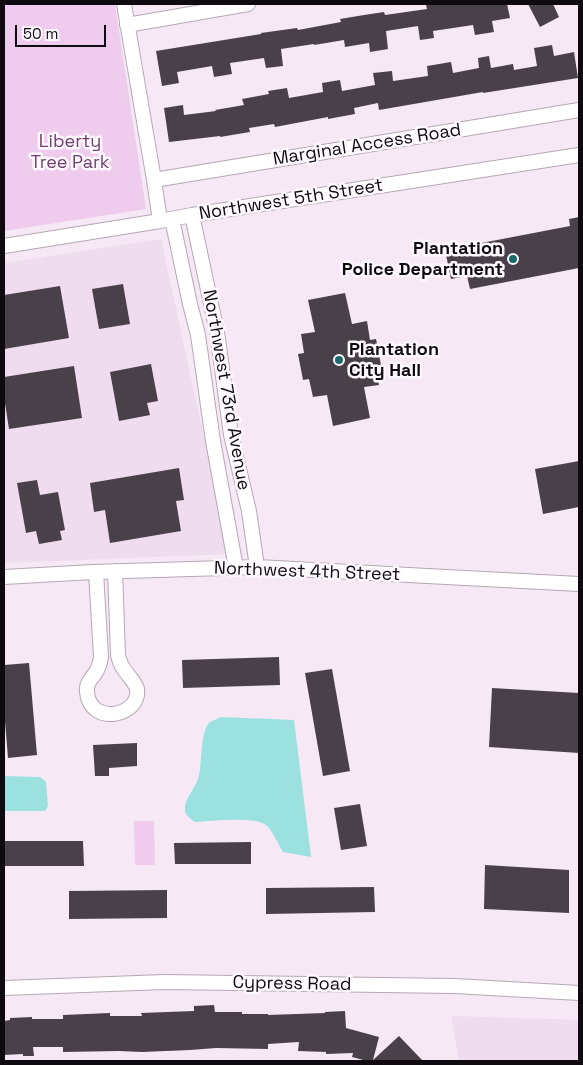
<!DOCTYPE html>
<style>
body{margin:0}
#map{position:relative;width:583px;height:1065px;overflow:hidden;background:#f6e9f5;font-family:"Space Grotesk",sans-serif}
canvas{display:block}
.frame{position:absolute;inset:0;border:5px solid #0f0a0f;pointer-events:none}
.scale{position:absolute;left:15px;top:25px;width:91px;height:22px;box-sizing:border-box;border:2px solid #0f0a0f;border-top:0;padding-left:6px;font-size:15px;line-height:18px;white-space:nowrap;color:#0f0a0f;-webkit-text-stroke:4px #fef9fe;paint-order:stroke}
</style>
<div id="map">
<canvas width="583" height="1065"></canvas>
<div class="frame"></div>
<div class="scale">50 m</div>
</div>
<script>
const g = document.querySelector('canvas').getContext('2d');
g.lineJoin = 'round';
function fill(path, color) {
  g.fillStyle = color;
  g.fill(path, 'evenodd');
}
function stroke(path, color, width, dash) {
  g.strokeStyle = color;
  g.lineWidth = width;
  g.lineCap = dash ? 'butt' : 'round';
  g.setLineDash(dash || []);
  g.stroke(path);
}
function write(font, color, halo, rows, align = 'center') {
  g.font = font + ' "Space Grotesk",sans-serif';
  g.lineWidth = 5;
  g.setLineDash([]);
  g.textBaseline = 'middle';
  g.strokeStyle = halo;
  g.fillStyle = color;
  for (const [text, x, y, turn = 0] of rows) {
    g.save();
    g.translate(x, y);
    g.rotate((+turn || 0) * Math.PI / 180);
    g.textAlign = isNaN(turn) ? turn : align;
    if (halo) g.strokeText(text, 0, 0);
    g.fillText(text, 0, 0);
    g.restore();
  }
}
fill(new Path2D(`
 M161,239L229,554L4,563V263Z
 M451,1016L579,1020V1061H459Z`), '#efdcee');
fill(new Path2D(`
 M4,4H115L146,209L4,231Z
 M134,821H154L155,865H135Z`), '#efcbee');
fill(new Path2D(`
 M221,717L294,720L311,857L283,852C278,844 273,831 266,825C255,816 210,821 195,822C189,818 184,815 185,807C186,797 195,788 198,779C203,765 199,732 210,722C213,720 218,719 221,717Z
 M4,776L40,777L46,782L48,806L45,811H4Z`), '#9ae1e0');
fill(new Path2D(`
 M434,4H507L510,18L492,21L494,32L475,35L473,25L433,31L434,38L420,40L418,26L386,31L388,49L370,52L369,43L345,47L344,40L314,45V44L281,49L283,66L266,68L264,58L230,63L232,74L214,77L212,66L177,72L179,83L162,86L156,51L261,34V33L297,28L298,30L341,22L340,19L364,15L384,12L385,15L427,9L426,5Z
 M528,4H553L559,17L540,27Z
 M552,45L554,56L574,52L578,78L483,93V92L379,110L378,103L354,108L355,114L328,119V117L275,127L274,124L249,128L250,132L220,137V136L169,142L164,108L183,105L184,115L216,111L215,110L244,105L242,99L269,94L268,91L287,88L289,98L323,92L322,83L340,80L342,91L375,85L373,73L392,71L393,81L428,76L427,66L451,62L453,73L479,68L478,58L489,56L491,68L513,64L514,70L537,66L534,48Z
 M579,217V268L470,289L467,276L451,279L445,250L570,226L569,219Z
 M123,284L130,324L99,329L92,289Z
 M60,286L69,338L4,349V295Z
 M345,293L352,324L367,321L370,340L376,339L381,365L375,366L379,385L364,387L370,418L333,426L327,395L313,397L309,379L303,380L298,354L304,353L301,334L315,332L308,300Z
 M151,364L158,401L147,403L150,415L119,421L110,372Z
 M74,366L82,418L9,429L4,397V377Z
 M579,461V507L543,514L535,469Z
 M179,468L184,500L176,501L181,531L110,543L105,510L94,512L90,483Z
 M37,480L40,495L58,492L65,530L60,531L62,540L39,544L36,531L26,533L17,483Z
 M279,657L280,685L183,688L182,660Z
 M29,663L37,755L8,758L4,709V665Z
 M332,669L350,771L323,776L305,673Z
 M492,688L579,693V753L489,747Z
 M137,743V766L109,768V776H95L93,745Z
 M360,804L367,846L341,850L334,808Z
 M4,841H83L84,866H4Z
 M251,842V864H175L174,843Z
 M485,865L569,870V913L484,909Z
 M374,887L375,912L266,914V888Z
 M167,890V918L69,919V891Z
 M214,1005L215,1012H242V1014H268V1015L325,1013V1012L345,1011L346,1028L379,1037L373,1060L399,1036L423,1061H367L352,1057L353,1053L326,1054V1052L298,1051L299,1042L268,1044V1049L216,1048L190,1050L142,1052L119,1051L63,1052V1047H33L34,1056H23V1054L4,1055V1021L10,1020V1018L32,1017V1019H63V1015L110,1013V1016H142L141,1013L194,1011V1006Z`), '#4a404a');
const minor = new Path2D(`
 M124,4L154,180L160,221
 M127,25L248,4
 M154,180L579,110
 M192,215L217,332L231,435L249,511L257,567
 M172,219L190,304L198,335L213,441L236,568
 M4,246L160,221L192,215L579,155
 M96,572L101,657C100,663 99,667 96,672C91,679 86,683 87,692C90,727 141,716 137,689C135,681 126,674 122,666C120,663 119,659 118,655L115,571
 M4,577L93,572L257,567L579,584
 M4,988L164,982L455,986L579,993`);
stroke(minor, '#b5a8b4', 16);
stroke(minor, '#fff', 14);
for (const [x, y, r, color] of [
 [513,259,5,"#1c6969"],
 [339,360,5,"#1c6969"]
]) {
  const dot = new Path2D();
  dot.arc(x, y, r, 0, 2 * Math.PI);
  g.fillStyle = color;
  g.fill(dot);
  stroke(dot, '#fef9fe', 2);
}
write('18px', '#713e71', '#fef9fe', [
 ["Liberty",70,142],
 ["Tree Park",70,163]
]);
write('18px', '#0f0a0f', '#fef9fe', [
 ["Marginal Access Road",367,145,-9],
 ["Northwest 5th Street",291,200,-9],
 ["Northwest 73rd Avenue",226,390,80],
 ["Northwest 4th Street",307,572,2],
 ["Cypress Road",292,984,1]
]);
write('bold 18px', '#0f0a0f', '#fef9fe', [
 ["Plantation",503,249],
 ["Police Department",503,270],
 ["Plantation",349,350,"left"],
 ["City Hall",349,371,"left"]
], 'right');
</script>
